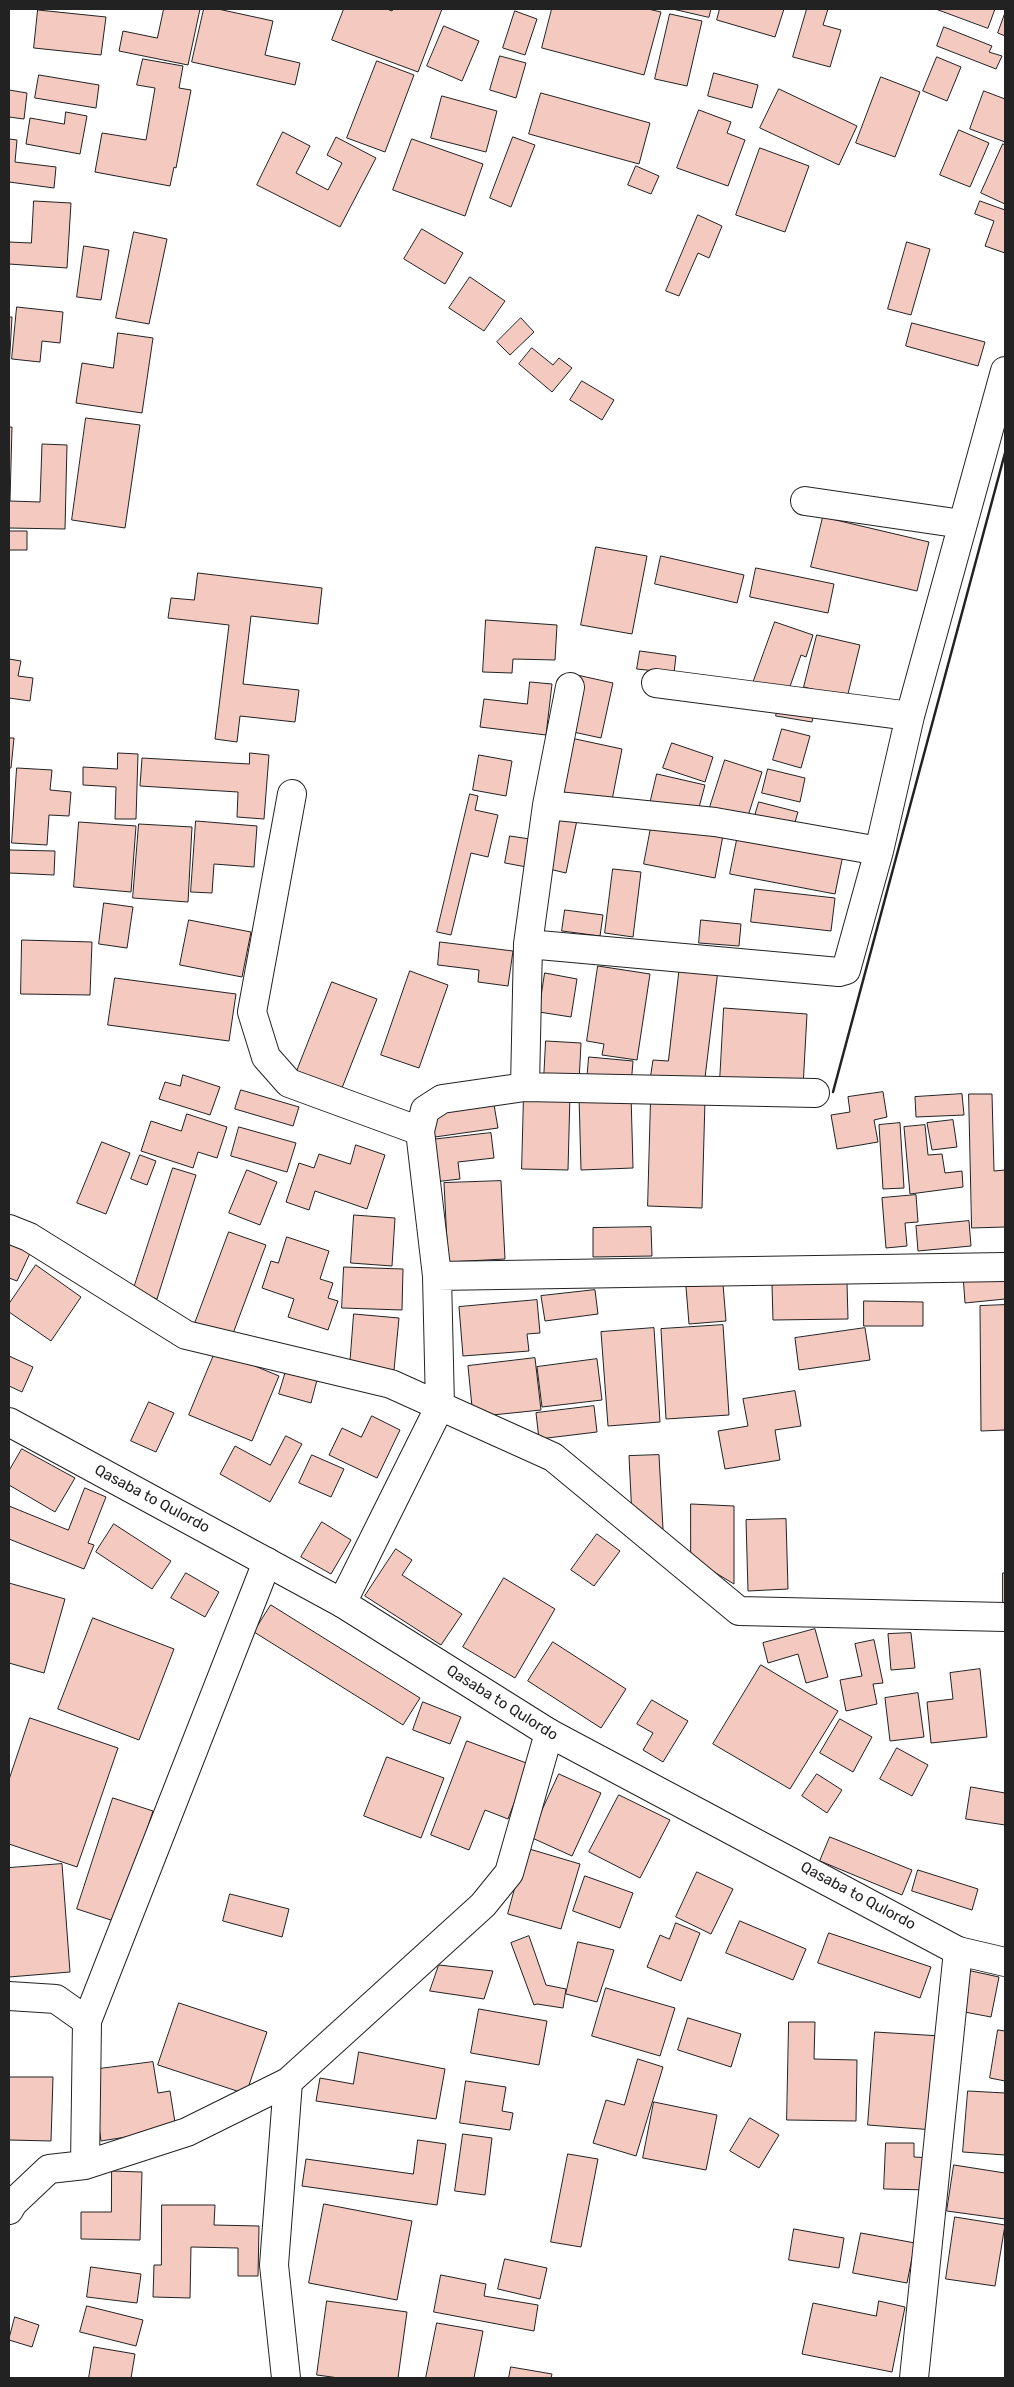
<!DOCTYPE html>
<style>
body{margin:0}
#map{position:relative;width:1014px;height:2387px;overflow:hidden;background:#fff;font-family:Rubik,sans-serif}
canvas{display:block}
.frame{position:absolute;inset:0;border:10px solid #222;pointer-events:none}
</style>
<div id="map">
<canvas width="1014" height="2387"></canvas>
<div class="frame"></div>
</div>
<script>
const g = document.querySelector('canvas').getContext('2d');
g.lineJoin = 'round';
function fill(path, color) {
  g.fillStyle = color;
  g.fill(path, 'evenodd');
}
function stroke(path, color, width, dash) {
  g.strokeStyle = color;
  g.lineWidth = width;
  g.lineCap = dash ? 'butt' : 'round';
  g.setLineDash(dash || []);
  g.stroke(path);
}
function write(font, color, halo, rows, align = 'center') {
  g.font = font + ' Rubik,sans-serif';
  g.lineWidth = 4;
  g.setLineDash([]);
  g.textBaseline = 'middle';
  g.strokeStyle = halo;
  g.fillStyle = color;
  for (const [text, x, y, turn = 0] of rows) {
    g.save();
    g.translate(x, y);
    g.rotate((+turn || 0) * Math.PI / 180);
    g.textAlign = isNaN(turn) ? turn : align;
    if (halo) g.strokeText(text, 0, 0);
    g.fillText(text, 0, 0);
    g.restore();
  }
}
const building = new Path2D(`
 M164,9H200L188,65L119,51L123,31L157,38Z
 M204,9H218L273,21L265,55L300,63L295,85L192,62Z
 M344,9H387L392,11L393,9H442L418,72L332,40Z
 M552,9H648L661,12L644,75L542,48Z
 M673,9H711L709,17Z
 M720,9H784L775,37L717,20Z
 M807,9H828L823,25L841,30L830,67L793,57Z
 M936,9H995L988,28Z
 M38,10L106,17L101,55L34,48Z
 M515,11L537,19L525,55L503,48Z
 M1005,13V36L998,33Z
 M670,14L702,21L687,86L655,79Z
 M444,26L479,41L462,81L427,66Z
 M944,27L992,46L989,52L1002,56L996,69L937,46Z
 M500,56L526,63L516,98L490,90Z
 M937,57L961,67L947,101L923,91Z
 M143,59L183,66L179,88L191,90L176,168L174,167L170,186L95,172L102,133L146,140L155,88L137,85Z
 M377,61L414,75L385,152L347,138Z
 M714,73L758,85L752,108L708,96Z
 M39,75L99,85L96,108L35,98Z
 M881,77L920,92L895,157L856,143Z
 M779,89L857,126L839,165L760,128Z
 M9,90L27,93L24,119L9,117Z
 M984,91L1005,99V142L970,129Z
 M541,93L650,123L639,164L529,134Z
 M442,96L497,111L486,152L431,138Z
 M699,110L731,122L727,133L745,140L728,186L677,168Z
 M66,112L87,116L80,154L26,144L30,118L64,124Z
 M959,130L989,143L970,187L940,175Z
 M283,132L310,146L296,173L328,190L342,163L327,155L336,137L376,158L340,227L257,185Z
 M513,137L535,145L511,207L490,198Z
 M9,139L17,140L15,162L56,167L54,188L9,182Z
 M412,139L483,164L465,216L393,190Z
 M1003,144L1005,145V204L981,193Z
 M760,148L809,166L785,232L736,215Z
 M636,166L659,176L651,194L628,185Z
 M34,201L71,203L67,268L9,264V242L31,243Z
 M980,201L1005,210V253L985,246L994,221L975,214Z
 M698,215L722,226L709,258L698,253L679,296L666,291Z
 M422,229L463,253L445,284L404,259Z
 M134,232L167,239L149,324L116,318Z
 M907,242L930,249L911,315L888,309Z
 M84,246L109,250L101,300L77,297Z
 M470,277L505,301L484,331L449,308Z
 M17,307L63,312L60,343L42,341L40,362L12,359Z
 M9,317H12L9,370Z
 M521,318L534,332L510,355L497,342Z
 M912,323L985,342L978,366L906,346Z
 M118,333L153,338L142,413L76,403L82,363L113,368Z
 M532,348L553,365L559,358L572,368L552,392L519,364Z
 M582,381L614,400L602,420L570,400Z
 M86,418L140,425L125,528L72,520Z
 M9,427H12L10,501L40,502L42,444L67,445L65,529L9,528Z
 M823,517L929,542L917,591L811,567Z
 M9,531H27V550H9Z
 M596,547L647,556L632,634L581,625Z
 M661,556L744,575L737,603L655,584Z
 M756,568L834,584L828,613L750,597Z
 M198,573L322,588L318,624L251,616L243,684L299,690L295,722L240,716L237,742L215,739L229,625L168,618L171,598L194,600Z
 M486,620L557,625L555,660L513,659L512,673L483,672Z
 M775,622L813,635L806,657L801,655L787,695L753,683Z
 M817,635L860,645L847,698L804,687Z
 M640,651L676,656L674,673L637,669Z
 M9,659L21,661L18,676L33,678L30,701L9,698Z
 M577,675L613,683L601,738L564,730Z
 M530,682L552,684L546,735L480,727L484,699L527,704Z
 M779,703L815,709L812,722L776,716Z
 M782,729L810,736L801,768L773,760Z
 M566,737L622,749L610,810L554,799Z
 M9,738H14L11,768H9Z
 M672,743L713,757L705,782L663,768Z
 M118,753L138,754L136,819H115L116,787L83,785V767L117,769Z
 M250,753L269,755L264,819L237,817L238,792L140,786L142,758L249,764Z
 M479,755L512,761L506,796L473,790Z
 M725,760L762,772L747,819L710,807Z
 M17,768L52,770L50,790L71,792L69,816L49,815L47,845L12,843Z
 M768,769L805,778L800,802L762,793Z
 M657,774L705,785L697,815L650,804Z
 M470,794L478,796L475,810L498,815L488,857L471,853L451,935L437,932Z
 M759,802L798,812L793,829L754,819Z
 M559,817L577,820L566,873L549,869Z
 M653,817L724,830L715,878L644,864Z
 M196,821L257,826L254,867L214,864L212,893L191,892Z
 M79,822L136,826L131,892L74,887Z
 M139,824L192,827L188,902L133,898Z
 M739,830L844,850L835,894L730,874Z
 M510,836L536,840L532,868L505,863Z
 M9,850L55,851L54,875L9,873Z
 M613,869L641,872L633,937L605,933Z
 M755,889L835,898L831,931L751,922Z
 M104,903L133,907L127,948L99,944Z
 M565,910L603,915L600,936L562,931Z
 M189,920L251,932L242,977L180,965Z
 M701,920L741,924L739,946L699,943Z
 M22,940L92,942L90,995L21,994Z
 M440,942L513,951L508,986L478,982L479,970L438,965Z
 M680,965L718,970L704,1086L650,1080L653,1060L668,1061Z
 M598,966L650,974L637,1060L602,1055L604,1044L587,1041Z
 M410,971L448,985L419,1068L381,1055Z
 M545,973L577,979L571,1017L539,1012Z
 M115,978L236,994L229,1041L108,1025Z
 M332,982L377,999L340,1093L295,1076Z
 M724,1008L807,1014L803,1087L720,1081Z
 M546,1041L581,1043L579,1082L544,1080Z
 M589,1057L633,1061L631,1086L587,1081Z
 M183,1075L220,1087L210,1115L159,1099L165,1082L180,1086Z
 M241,1090L299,1107L293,1126L235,1109Z
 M883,1092L887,1117L874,1120L878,1142L837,1149L831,1115L850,1112L848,1097Z
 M524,1093L570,1094L568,1170L522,1169Z
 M631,1094L633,1168L581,1170L579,1096Z
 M962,1094L964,1115L916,1117L915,1097Z
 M969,1094H992L994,1171L1005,1170V1227L972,1228Z
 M651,1098L705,1100L702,1208L648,1206Z
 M493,1099L498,1128L435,1137L430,1109Z
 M187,1114L227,1127L217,1158L198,1152L193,1168L141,1151L151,1121L181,1131Z
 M953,1120L957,1147L932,1150L927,1123Z
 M900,1123L904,1188L883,1189L879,1125Z
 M925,1125L928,1155L942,1154L945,1173L962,1171L963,1187L910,1194L904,1127Z
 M239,1127L296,1143L287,1172L231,1156Z
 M491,1133L494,1158L458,1162L460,1179L434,1182L430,1140Z
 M102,1142L130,1153L106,1214L77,1203Z
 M356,1145L385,1155L367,1209L315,1191L309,1210L286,1202L299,1163L314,1168L319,1154L350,1164Z
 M140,1155L156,1161L147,1185L131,1179Z
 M173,1168L196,1175L157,1299L133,1291Z
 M247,1170L277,1182L260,1225L229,1213Z
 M501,1181L505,1259L448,1262L444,1183Z
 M916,1195L918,1222L905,1223L907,1246L886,1248L882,1198Z
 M354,1215L395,1218L392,1266L351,1263Z
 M969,1221L971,1246L918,1251L916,1226Z
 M651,1227L652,1256L593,1257V1228Z
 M229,1232L266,1245L231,1339L194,1326Z
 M287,1237L329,1251L320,1279L333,1283L328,1298L338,1301L328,1330L288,1317L294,1299L262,1288L271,1261L278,1263Z
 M9,1239L32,1249L17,1281L9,1278Z
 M36,1265L81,1297L51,1341L9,1312V1304Z
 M344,1267L403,1269L402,1310L342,1308Z
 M1005,1272V1299L965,1303L963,1275Z
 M847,1283L848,1319L773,1320L772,1285Z
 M723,1284L726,1321L689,1324L686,1287Z
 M595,1290L598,1314L545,1321L541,1296Z
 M537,1300L540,1333L527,1334L529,1351L463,1356L459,1307Z
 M864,1301L923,1302V1326H864Z
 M1005,1305V1430L981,1431L980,1306Z
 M354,1314L399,1318L394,1370L350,1366Z
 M723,1325L729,1415L666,1419L661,1329Z
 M654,1328L660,1422L608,1426L601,1332Z
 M865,1328L870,1360L799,1370L795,1338Z
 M216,1350L279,1376L252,1441L189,1415Z
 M9,1356L33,1367L22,1392L9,1386Z
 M535,1358L541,1410L473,1417L468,1366Z
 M597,1359L602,1400L542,1407L537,1367Z
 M286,1371L317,1380L311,1403L279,1394Z
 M795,1391L801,1426L775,1430L780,1460L725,1469L718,1431L748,1426L743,1399Z
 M149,1402L174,1413L156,1452L131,1441Z
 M594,1406L597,1432L539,1439L536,1413Z
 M372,1416L400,1430L377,1478L329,1455L342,1428L361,1437Z
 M286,1436L302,1444L270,1502L220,1474L235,1446L270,1465Z
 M22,1449L75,1478L55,1512L9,1485V1471Z
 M312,1455L344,1469L331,1497L299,1483Z
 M659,1455L663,1529L645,1531L632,1517L629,1456Z
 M85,1488L106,1497L88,1543L94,1545L84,1569L9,1539V1506L68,1530Z
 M691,1504L734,1506V1584L691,1558Z
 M786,1519L788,1589L748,1591L746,1520Z
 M322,1522L351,1540L331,1574L301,1557Z
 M114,1524L171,1561L152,1589L96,1552Z
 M597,1534L620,1551L594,1586L571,1570Z
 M396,1549L412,1560L402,1575L462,1614L441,1645L365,1596Z
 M186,1573L219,1592L205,1617L171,1598Z
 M1003,1573H1005V1603H1003Z
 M504,1578L555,1609L515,1678L463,1647Z
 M9,1583L65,1599L44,1673L9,1663Z
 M271,1605L420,1698L403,1725L254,1632Z
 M93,1618L174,1649L139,1740L58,1709Z
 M815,1629L828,1677L806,1683L798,1654L768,1663L763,1643Z
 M911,1633L915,1668L891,1670L888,1634Z
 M874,1640L883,1683L873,1684L877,1704L846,1711L840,1680L862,1676L855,1644Z
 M553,1642L626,1689L601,1728L528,1681Z
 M761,1665L838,1711L790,1789L713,1744Z
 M980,1669L987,1737L931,1743L927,1702L953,1699L950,1673Z
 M918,1693L924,1737L890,1741L885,1698Z
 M652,1700L688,1721L663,1762L643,1750L653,1733L637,1724Z
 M423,1702L461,1717L450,1744L413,1730Z
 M30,1718L118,1748L77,1867L9,1844V1780Z
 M840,1719L872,1737L853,1772L820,1753Z
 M467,1741L529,1764L508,1819L485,1810L469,1850L431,1835Z
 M897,1748L928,1765L912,1796L880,1779Z
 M387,1757L444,1778L421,1838L364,1816Z
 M559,1774L601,1793L572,1856L530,1837Z
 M817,1774L842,1790L827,1813L802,1796Z
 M971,1787L1005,1793V1825L966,1819Z
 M619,1795L670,1820L640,1878L589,1852Z
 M113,1798L153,1811L117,1922L77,1909Z
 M830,1837L912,1870L902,1895L820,1861Z
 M526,1848L580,1864L561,1929L508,1914Z
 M62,1864L70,1972L9,1977V1868Z
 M918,1870L978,1889L972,1910L912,1891Z
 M697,1872L733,1889L711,1934L676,1917Z
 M585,1876L633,1893L620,1928L573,1911Z
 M230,1894L289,1909L282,1937L223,1921Z
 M740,1921L806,1949L793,1980L726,1953Z
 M676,1923L700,1933L681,1981L647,1967L660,1935L669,1939Z
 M829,1933L931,1967L920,1998L818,1963Z
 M529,1936L546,1985L566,1989L563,2008L537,2004L534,2005L511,1943Z
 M578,1942L614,1950L597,2002L566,1994Z
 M439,1965L493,1971L484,1999L430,1991Z
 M962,1969L999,1977L991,2017L954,2010Z
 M606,1988L675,2008L660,2056L592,2036Z
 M179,2003L267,2032L246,2094L158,2065Z
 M479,2009L547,2021L539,2065L471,2053Z
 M688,2018L741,2034L731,2067L678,2050Z
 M789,2022H815L814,2059L857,2060L856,2121L787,2120Z
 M998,2030L1005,2031V2081L990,2078Z
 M875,2032L941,2036L934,2130L868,2125Z
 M359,2052L445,2069L436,2119L316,2101L320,2078L353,2084Z
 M638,2059L663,2067L636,2156L593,2143L606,2100L624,2105Z
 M153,2062L158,2093L170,2091L176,2129L101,2141L91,2070Z
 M9,2077H53L51,2141L9,2140Z
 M466,2081L506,2087L502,2111L513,2113L510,2130L460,2123Z
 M968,2091L1005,2093V2155L963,2152Z
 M654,2102L717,2115L706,2170L643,2158Z
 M750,2118L779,2135L759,2168L730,2151Z
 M463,2134L492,2138L485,2195L455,2191Z
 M418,2140L446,2144L437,2205L302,2186L306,2159L413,2174Z
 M886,2143H914V2157L932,2158L930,2190L884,2189Z
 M568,2154L598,2159L581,2247L551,2242Z
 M954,2165L1005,2173V2219L947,2211Z
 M112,2171L142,2172L140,2240L81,2239V2212H111Z
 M324,2204L412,2221L397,2300L309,2283Z
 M162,2205H215L214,2225L259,2226L258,2276H238V2248L191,2247L190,2298L153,2297L154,2265H161Z
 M955,2217L1005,2225L995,2286L946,2279Z
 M794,2229L844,2238L839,2268L789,2260Z
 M861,2233L915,2243L907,2283L853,2273Z
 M505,2259L547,2268L540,2299L498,2289Z
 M91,2267L141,2274L137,2303L87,2297Z
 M441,2275L486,2284L484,2296L538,2305L534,2331L434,2312Z
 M327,2301L407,2312L398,2378H339L317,2375Z
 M879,2301L905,2307L892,2372L802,2354L813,2303L876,2316Z
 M87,2306L143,2320L136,2346L80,2332Z
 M15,2317L39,2325L32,2347L9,2340Z
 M437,2323L483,2331L474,2378H426Z
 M94,2347L135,2354L131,2378H89Z
 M511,2367L552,2374L551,2378H509Z`);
fill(building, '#f3c9c0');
stroke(building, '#222', 1);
const street = new Path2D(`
 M805,501L962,524
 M656,683L910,716
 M292,794L252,1012L266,1057L289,1083L420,1131
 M547,805L715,822L879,851
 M528,944L839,972L846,970L879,851L910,716L1005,371
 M525,1087L528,944L547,805L570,687
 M9,1229L29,1237L186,1335L391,1384L553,1457L739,1611L1005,1617
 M437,1276L1005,1267
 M342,1603L440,1406L437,1276L420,1131L425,1110L442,1099L525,1087L815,1093
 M9,1996L56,1999L87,2021
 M85,2165L87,2021L267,1562
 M9,2210L13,2203L49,2169L85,2165L187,2132L288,2082L483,1905L509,1873L549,1733
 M286,2378L274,2265L288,2082
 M914,2378L958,1951`);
const secondary = new Path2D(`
 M9,1422L342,1603L549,1733L958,1951L1005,1962`);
stroke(street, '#222', 30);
stroke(secondary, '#222', 30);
stroke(street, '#fff', 28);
stroke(secondary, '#fff', 28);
stroke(new Path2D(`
 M833,1092L1005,453`), '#222', 2.5);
write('15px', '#222', '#fff', [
 ["Qasaba to Qulordo",152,1499,28],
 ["Qasaba to Qulordo",502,1703,32],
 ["Qasaba to Qulordo",858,1896,28]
]);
</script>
